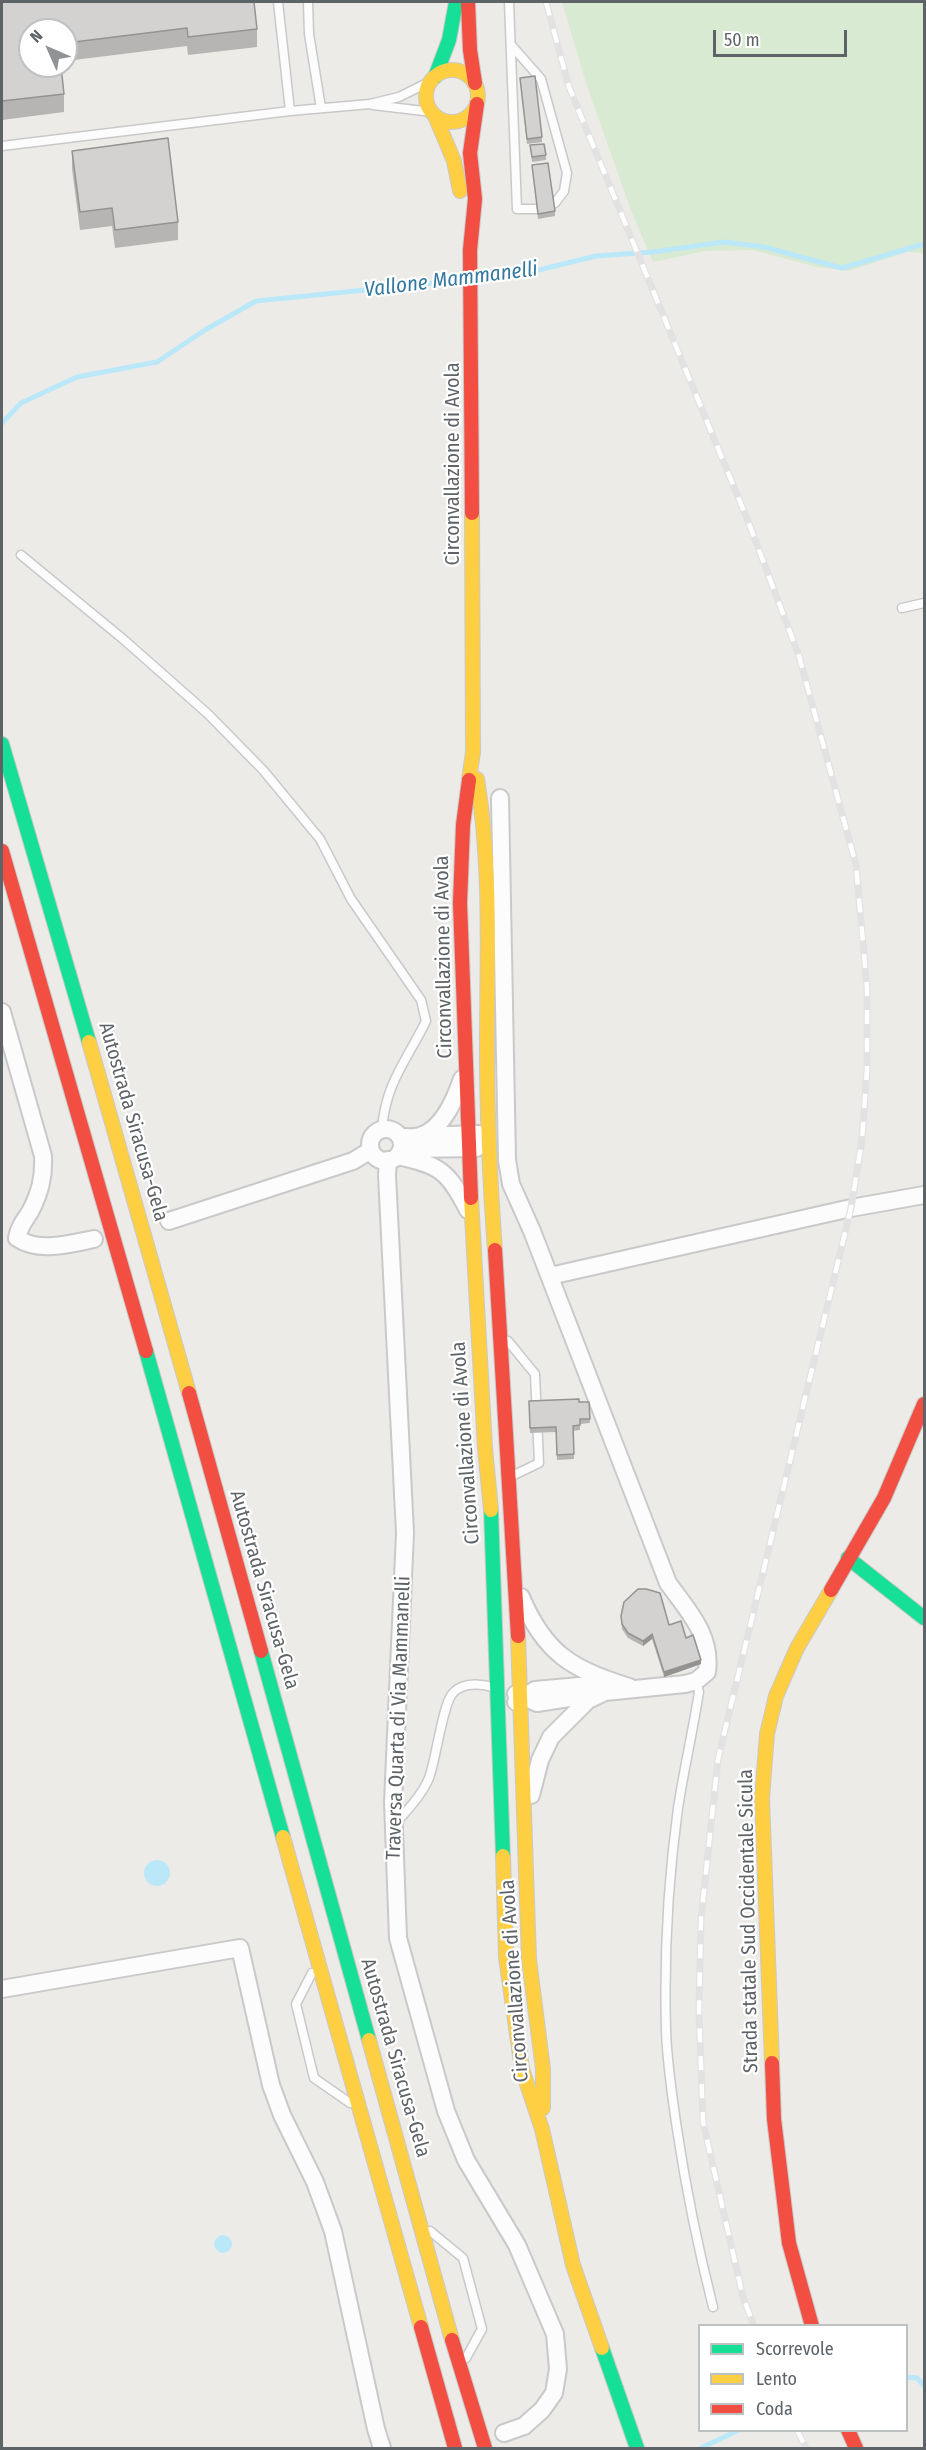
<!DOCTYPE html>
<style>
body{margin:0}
#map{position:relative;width:926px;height:2450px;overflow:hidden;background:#edebe8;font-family:"Fira Sans Condensed",sans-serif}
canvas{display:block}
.frame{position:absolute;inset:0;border:3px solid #5d6367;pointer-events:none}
.legend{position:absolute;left:698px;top:2324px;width:210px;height:108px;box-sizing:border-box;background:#fff;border:2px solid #bec1c2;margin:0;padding:8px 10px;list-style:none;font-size:18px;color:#5d6367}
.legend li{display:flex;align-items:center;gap:12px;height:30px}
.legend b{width:30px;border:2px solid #bec1c2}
.north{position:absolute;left:18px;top:18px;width:60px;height:60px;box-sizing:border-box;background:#fff;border:2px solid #bec1c2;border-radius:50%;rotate:315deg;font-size:16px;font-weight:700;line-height:24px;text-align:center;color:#5d6367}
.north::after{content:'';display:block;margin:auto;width:21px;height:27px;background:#8f9394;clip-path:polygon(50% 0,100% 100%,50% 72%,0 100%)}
.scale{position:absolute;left:713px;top:30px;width:134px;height:27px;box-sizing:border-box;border:3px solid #5d6367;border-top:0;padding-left:8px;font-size:18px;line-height:21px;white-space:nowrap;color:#5d6367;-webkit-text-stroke:4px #fff;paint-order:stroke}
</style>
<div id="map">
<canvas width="926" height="2450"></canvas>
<div class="frame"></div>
<ul class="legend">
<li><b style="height:8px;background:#16e098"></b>Scorrevole</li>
<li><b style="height:8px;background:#ffcf43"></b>Lento</li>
<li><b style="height:8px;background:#f24e42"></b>Coda</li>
</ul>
<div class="north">N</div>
<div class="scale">50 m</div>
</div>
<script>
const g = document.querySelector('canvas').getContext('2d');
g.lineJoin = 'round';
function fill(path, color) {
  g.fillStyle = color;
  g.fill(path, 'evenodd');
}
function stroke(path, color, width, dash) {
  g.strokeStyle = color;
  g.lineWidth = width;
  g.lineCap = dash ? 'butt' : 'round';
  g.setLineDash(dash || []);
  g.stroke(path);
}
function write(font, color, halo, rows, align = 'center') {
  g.font = font + ' "Fira Sans Condensed",sans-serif';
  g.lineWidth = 4.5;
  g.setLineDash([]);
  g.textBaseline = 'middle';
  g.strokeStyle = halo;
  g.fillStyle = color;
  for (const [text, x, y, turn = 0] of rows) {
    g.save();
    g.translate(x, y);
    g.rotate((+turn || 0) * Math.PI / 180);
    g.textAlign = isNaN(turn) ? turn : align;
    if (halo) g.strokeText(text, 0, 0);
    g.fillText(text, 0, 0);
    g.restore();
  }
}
fill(new Path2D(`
 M562,2H924V253L907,252L849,271L817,267L753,250L706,251L653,262L632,213L587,86Z`), '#d8ead1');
fill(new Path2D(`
 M144 1873a13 13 0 1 1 26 0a13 13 0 1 1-26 0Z
 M214 2244a9 9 0 1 1 18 0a9 9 0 1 1-18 0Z`), '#bbe8f8');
stroke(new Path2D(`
 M477,279L514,276L596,256L653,252L724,242L764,247L842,268L924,244
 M2,423L21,403L77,377L157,362L205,330L256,301L464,280
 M906,2377L917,2378L924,2386
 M701,2448L739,2430`), '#bbe8f8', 5);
const lane = new Path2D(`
 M278,2L290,111
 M308,2L309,34L321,108
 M509,2L517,209H541L555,203L564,191L567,173L541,79L512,46
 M373,105L432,112
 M2,146L290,111L370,104L399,97L431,81
 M21,555L123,639L208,714L263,770L320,839L351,899L421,1000L426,1021C406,1062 386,1082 382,1129
 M902,608L924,603
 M508,1341L535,1374L539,1463L512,1476
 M696,1681L699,1692C693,1730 684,1769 678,1808C668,1881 664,1957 666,2030C667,2063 672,2096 677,2129C686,2189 698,2248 713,2307
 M396,1823C408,1809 422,1795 429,1778C436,1760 443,1702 453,1693C463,1682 481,1684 493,1687
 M312,1973L296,2004L314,2078L350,2103
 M430,2231L463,2258L482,2329L466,2358`);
const street = new Path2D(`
 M500,798L507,1160L511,1184L532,1231L668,1583C688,1611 712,1635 707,1672L696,1681L685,1684L605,1692L588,1700L551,1737L540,1760L531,1795
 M2,1012L43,1156C44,1177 40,1193 30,1212C24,1221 19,1227 17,1238C39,1253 69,1244 94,1239
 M370 1145a16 16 0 1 1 32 0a16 16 0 1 1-32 0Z
 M421,1136L479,1134
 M400,1137C406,1137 414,1138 420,1136C443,1129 455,1099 462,1079
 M400,1152L413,1149L477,1148
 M397,1156C440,1165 448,1171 468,1210
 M388,1160L387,1175L405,1533L393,1802L398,1938L446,2111L466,2160L517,2245L555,2334L558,2369L554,2393L542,2410L524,2426L504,2433
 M169,1221L353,1161L371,1150
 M550,1276L851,1208L924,1195
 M521,1597C545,1654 572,1669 629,1687
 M516,1694L537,1703L575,1697
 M516,1702L535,1690L613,1683
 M2,1989L240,1948L271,2085L282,2115L315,2182L333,2231L376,2429L382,2448`);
const fast = new Path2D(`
 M435,77L449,40L456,2
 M2,744L89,1042
 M146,1351L283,1837
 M491,1510L503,1856
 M848,1558L924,1618
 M261,1651L369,2040
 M602,2348L637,2448`);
const slow = new Path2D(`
 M426 96a26 26 0 1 1 52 0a26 26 0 1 1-52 0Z
 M435,116L454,161L460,191
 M477,779C492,868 487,958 487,1048C487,1115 490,1183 495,1250
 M469,780L473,752L472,513
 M89,1042L189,1393
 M471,1198L485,1448L491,1510
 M518,1636L529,1959L543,2069V2108
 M283,1837L421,2327
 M503,1856L506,1957L522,2069L542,2129L573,2265L602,2348
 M369,2040L452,2340
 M772,2063L762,1798L767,1734L776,1696L797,1648L831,1590`);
const jam = new Path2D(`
 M468,2L470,50L475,83
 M472,513L470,250L475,199L470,153L477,104
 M469,780L463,825L460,903L471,1198
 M2,851L146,1351
 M495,1250L518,1636
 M189,1393L261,1651
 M831,1590L884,1498L924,1404
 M772,2063L774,2119L789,2243L812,2326
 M421,2327L455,2448
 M452,2340L485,2448
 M848,2430L856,2448`);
stroke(lane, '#c9c9c9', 11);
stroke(street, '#c9c9c9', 20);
stroke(fast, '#c8c9c9', 16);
stroke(slow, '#c8c9c9', 16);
stroke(jam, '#c8c9c9', 16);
stroke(lane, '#fcfcfc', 8);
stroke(street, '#fcfcfc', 16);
stroke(fast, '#16e098', 14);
stroke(slow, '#ffcf43', 14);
stroke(jam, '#f24e42', 14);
const rail = new Path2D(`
 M546,2L569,87L748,521L799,656L856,865L867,987V1070L862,1140L851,1208L718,1759L701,1919L699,2011L703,2122L743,2297L754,2326
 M797,2430L806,2448`);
stroke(rail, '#e3e2e3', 7);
stroke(rail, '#fff', 4.5, [14]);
fill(new Path2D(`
 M2,2L257,29V47L188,55L187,46L66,61V30H30L64,94V112L2,120Z
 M520,78L542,137V142L527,144Z
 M530,145L546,155V160L532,162Z
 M72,151L178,222V240L115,248L112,226L80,230L72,169Z
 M532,165L555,211V216L538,219Z
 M529,1401L589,1402L590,1423L580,1424V1430L573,1431L574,1459L557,1460L556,1432L530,1433Z
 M621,1616L669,1625L686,1638L701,1664L664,1677L652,1639L643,1646L628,1638L622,1629Z`), '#b6b5b4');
fill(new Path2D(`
 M652,1634V1639L643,1646V1641Z
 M701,1660V1664L664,1677V1672Z`), '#949392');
const building = new Path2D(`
 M2,2H254L257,29L188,37L187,28L66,43V30H30V66H61L64,94L2,101Z
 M535,76L542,137L527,139L520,78Z
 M168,138L178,222L115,230L112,208L80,212L72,151Z
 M544,144L546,155L532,157L530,145Z
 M548,163L555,211L538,214L532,165Z
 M579,1399V1402H589L590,1419H580V1425L573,1426L574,1454L557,1455L556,1427L530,1428L529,1401Z
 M638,1589H646L660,1593L669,1625L681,1621L686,1638L693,1635L701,1660L664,1672L652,1634L643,1641L628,1633L622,1624L621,1616L624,1602Z`);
fill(building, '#d4d2d1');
stroke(building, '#949392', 1.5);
write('20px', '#5d6367', '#fff', [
 ["Circonvallazione di Avola",453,464,-90],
 ["Circonvallazione di Avola",444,957,-91],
 ["Autostrada Siracusa-Gela",133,1122,74],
 ["Circonvallazione di Avola",466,1443,-94],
 ["Autostrada Siracusa-Gela",264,1590,74],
 ["Traversa Quarta di Via Mammanelli",399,1718,-88],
 ["Strada statale Sud Occidentale Sicula",749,1921,-91],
 ["Circonvallazione di Avola",515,1981,-94],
 ["Autostrada Siracusa-Gela",395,2058,74]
]);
write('italic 21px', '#3278a0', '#fff', [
 ["Vallone Mammanelli",451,280,-7]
]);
</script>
